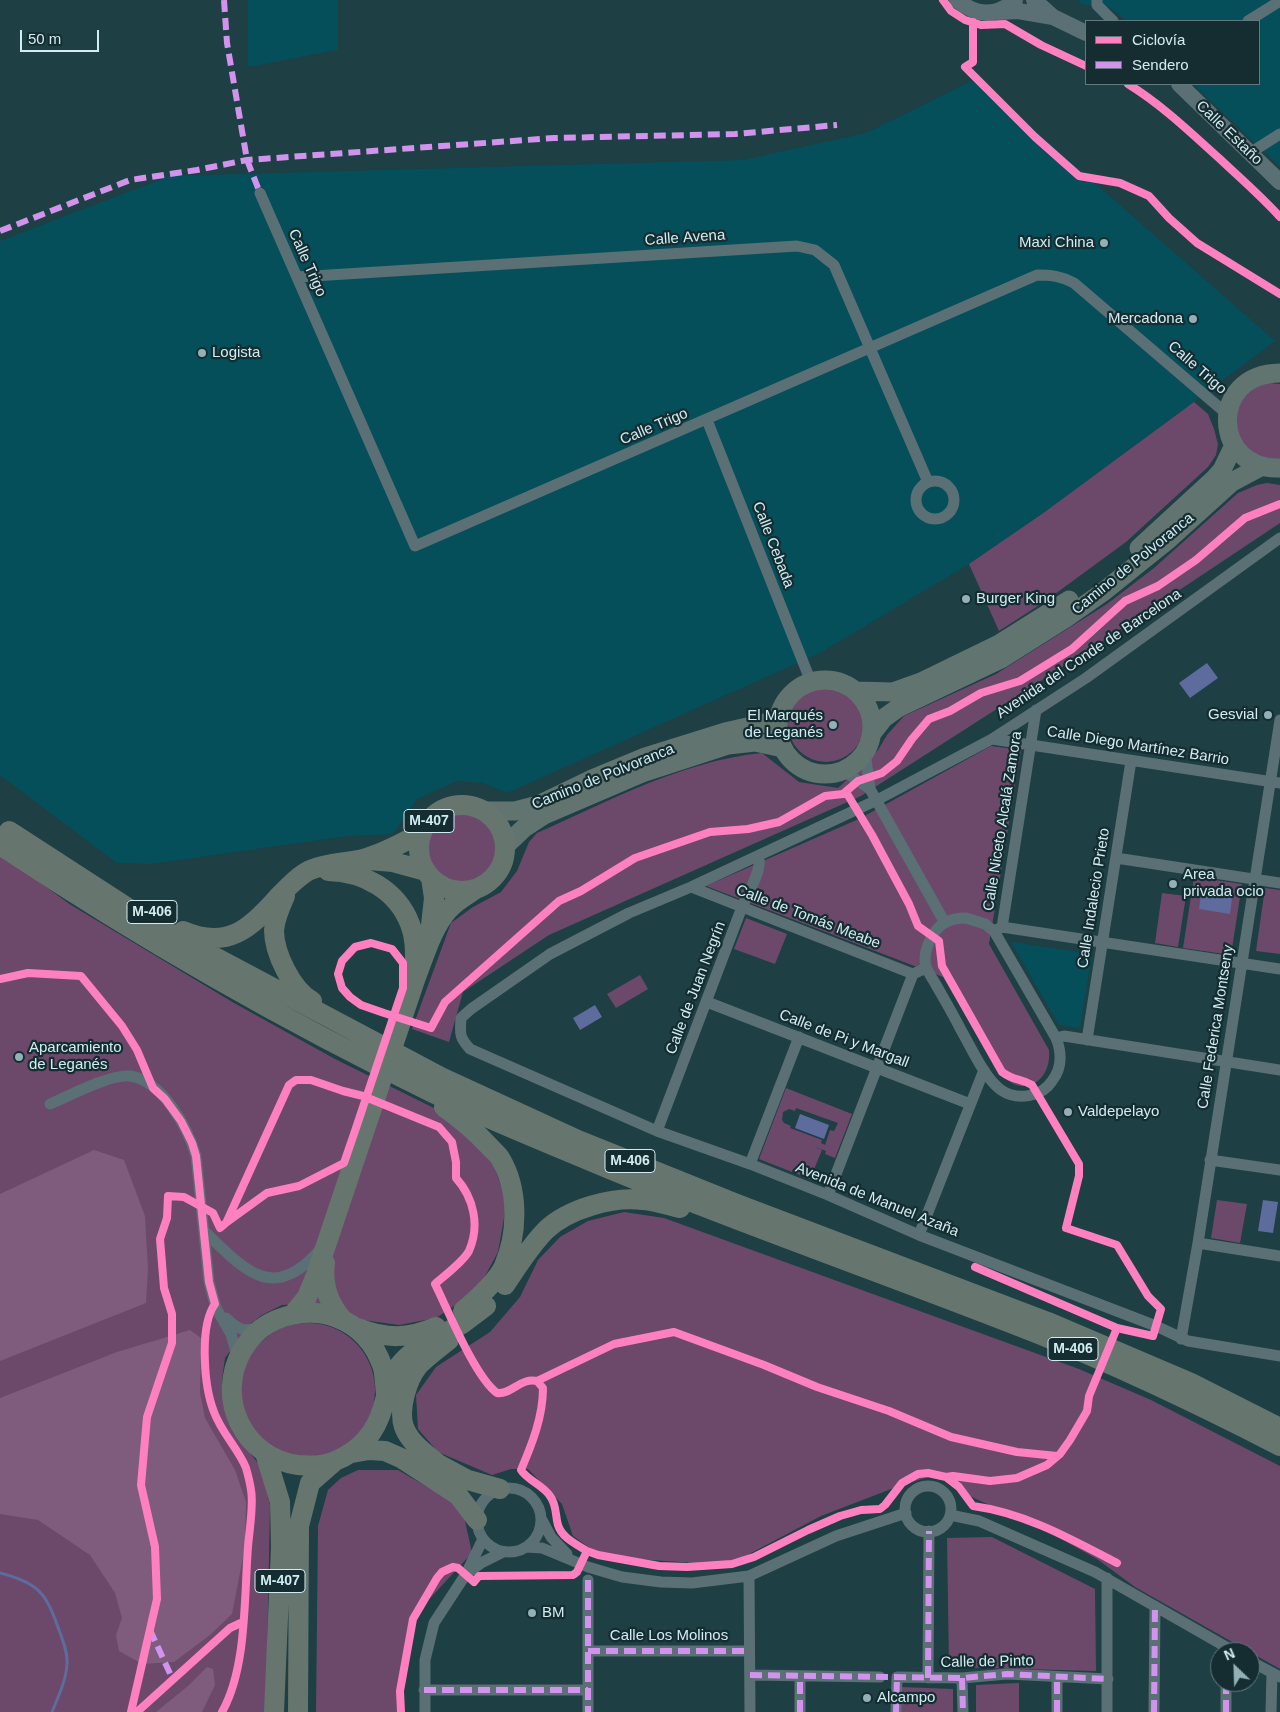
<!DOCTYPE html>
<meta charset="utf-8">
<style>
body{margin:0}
#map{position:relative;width:1280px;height:1712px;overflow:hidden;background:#1e3f44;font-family:Arial,sans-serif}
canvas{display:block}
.legend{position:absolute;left:1085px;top:20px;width:175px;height:65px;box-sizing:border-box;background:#152c31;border:1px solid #60797e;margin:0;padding:6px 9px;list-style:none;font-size:15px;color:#d1edf2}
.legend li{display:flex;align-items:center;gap:10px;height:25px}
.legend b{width:25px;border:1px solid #60797e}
.north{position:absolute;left:1210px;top:1642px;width:50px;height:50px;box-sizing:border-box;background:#152c31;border:1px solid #60797e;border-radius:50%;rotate:336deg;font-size:14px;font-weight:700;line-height:20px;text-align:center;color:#d1edf2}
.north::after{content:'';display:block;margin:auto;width:18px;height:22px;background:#92b0b5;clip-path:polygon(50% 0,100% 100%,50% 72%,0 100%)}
.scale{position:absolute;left:20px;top:30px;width:79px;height:22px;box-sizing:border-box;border:2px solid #d1edf2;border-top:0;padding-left:6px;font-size:15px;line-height:18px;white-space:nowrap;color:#d1edf2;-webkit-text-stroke:4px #152c31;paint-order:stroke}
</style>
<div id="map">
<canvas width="1280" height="1712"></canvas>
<ul class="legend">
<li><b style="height:6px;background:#ff80c0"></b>Ciclovía</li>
<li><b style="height:6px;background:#d193ec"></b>Sendero</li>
</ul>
<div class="north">N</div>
<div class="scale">50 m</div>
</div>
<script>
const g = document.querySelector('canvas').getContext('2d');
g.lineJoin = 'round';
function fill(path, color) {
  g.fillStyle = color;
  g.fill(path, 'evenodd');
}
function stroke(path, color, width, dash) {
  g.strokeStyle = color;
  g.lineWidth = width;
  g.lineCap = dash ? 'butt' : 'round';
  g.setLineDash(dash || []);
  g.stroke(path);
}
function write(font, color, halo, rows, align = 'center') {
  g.font = font + ' Arial,sans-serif';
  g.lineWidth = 4.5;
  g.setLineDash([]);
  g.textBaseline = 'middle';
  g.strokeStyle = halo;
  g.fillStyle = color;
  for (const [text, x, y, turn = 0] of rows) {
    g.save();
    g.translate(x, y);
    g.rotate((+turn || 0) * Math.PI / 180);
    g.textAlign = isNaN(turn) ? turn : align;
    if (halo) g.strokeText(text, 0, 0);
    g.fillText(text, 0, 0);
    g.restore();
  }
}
fill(new Path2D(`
 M248,0H338V50L248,67Z
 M1078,0H1280V167L1193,84H1259V21H1126L1111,8L1082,4Z
 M976,79L1275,341L1194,402L1042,514L969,564L820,653L507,793L484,783L457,781L417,799L393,834L348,836L151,864L117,863L0,775V241L170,176L743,160L866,133Z
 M1011,942L1092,954L1080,1028L1059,1025Z`), '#044f5a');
fill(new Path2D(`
 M1270,383L1280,384V459H1265L1253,454L1238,436L1235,424L1236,413L1241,402L1249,393L1258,386Z
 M1194,402L1208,414L1214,429L1218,444L1216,455L1208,467L1126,542L1044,602L999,631L969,564L1042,514Z
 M1267,483L1280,485V523L1106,639L861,796L549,935L463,992L449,1042L412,1029L451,923L473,907L501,892L517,871L529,842L537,833C609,801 682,761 762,753L799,782L838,788L878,750L887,735L904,716L996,674L1107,604L1154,568L1238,493L1257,485Z
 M788 724a38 38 0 1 1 76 0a38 38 0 1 1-76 0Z
 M991,746L1021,750L989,944L1049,1050C1051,1068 1041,1087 1021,1086C1013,1085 1006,1079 1000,1075L943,977L706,886L861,818Z
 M427 848a35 35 0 1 1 70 0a35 35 0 1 1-70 0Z
 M0,854L71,905L234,1003L335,1059L446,1114L488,1151L507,1201L498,1252L477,1291L436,1318L399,1325L363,1320L324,1303L282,1305L262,1315L250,1324L225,1358L222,1379V1393L232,1430L261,1467L270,1505L266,1712H0Z
 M1194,877L1242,884L1231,955L1183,948Z
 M1265,888L1280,890V954L1256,951Z
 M1162,893L1186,896L1178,947L1155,943Z
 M746,918L787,934L775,964L734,949Z
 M640,975L648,989L616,1008L607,994Z
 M786,1088L852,1114L835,1158L825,1154L826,1151L812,1146L822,1150L810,1179L759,1159ZM796,1108L838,1123L834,1131L830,1130L825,1145L821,1143L822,1140L790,1128L791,1126L784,1123L782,1120L783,1112L789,1109L795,1111Z
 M1217,1200L1247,1204L1240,1243L1211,1238Z
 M624,1212L664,1218L1079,1369L1151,1400L1280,1466V1669L1135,1587L1097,1559L1054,1535L961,1492L950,1482L935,1475L899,1486L821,1516L736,1561L696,1563L621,1558L594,1551L573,1536L562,1504L528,1469H511L492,1475L438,1452L418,1429L416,1395L436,1367L490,1332L520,1297L538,1260L560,1237L588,1221Z
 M241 1390a67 67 0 1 1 134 0a67 67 0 1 1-134 0Z
 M358,1470H398L462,1507L472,1553L409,1621L397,1692L398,1712H316L318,1526L328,1490L341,1478Z
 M992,1537L1095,1589L1096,1671L949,1667L947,1538Z
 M1019,1683V1712H976V1685Z
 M901,1687L953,1689V1712H901Z`), '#6c496b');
fill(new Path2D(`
 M94,1150L124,1160L145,1216L148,1269L146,1303L0,1361V1194Z
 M190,1330L201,1338L200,1393L205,1418L235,1470L246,1502L245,1547L232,1614L210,1635L174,1662L142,1664L119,1651L116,1635L122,1618L115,1593L90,1555L38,1520L0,1514V1398L117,1352Z
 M207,1667L213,1669L215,1685L202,1712H156L188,1686Z`), '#7f5b7e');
fill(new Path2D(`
 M1207,663L1218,678L1190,698L1179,683Z
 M1201,894L1232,898L1230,914L1199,909Z
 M595,1005L602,1017L580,1030L573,1018Z
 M800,1114L829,1125L824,1139L795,1128Z
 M1263,1200L1278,1202L1273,1233L1258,1231Z`), '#5d6c9d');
stroke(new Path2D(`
 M0,1573C39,1583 46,1593 59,1630C63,1641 68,1653 67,1664C66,1681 58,1697 52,1712`), '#5d6c9d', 3);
stroke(new Path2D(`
 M1097,0V5L1113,21
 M1248,21L1280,1
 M1250,153L1280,134
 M260,193L415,546L1037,275C1051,275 1061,276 1074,283L1227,414
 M297,277L797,246L815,250L834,265L928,482
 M707,420L811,682
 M916 500a19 19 0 1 1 38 0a19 19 0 1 1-38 0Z
 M1280,538L1086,678L992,739L877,800L691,887L629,913L550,954L471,1009L461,1018C460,1034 459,1037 470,1049L657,1131L750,1164L828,1195L919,1235L1156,1326L1188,1341L1280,1356
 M992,739L1280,783
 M865,752L870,789L945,923
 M844,771L870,789
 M1116,858L1280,883
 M691,887L913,974
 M966,918L985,924L994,931L1056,1038C1062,1053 1062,1068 1052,1081C1042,1097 1017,1101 1001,1090C985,1079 971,1047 961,1030C953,1014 944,999 935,983C932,978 928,972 926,967C922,952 932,931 944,923C951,919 959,918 966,918Z
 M1002,927L1280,969
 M996,930L1002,927L1003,921L1036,710
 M707,1002L970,1104
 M1056,1038L1064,1036L1280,1070
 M1087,1040L1131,761
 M50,1104C69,1096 110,1074 130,1076C162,1080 188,1128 196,1156L209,1282L216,1308L231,1334L235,1348L236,1360
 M657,1131L742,907C747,895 764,868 758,856
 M1210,1160L1280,1170
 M750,1164L799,1037
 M828,1195L913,974L926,968
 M204,1231C245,1270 272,1304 320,1250
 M919,1235L984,1070
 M1198,1243L1280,1256
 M226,1318C238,1329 243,1333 260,1327
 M1181,1339L1198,1243L1280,720
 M905 1509a23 23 0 1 1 46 0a23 23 0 1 1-46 0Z
 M477 1520a32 32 0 1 1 64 0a32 32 0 1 1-64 0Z
 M950,1515L979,1521L1095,1572L1235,1652
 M541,1518L551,1537L567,1554
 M526,1547L542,1548L588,1567L622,1577L661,1582L692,1583L749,1576L836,1536L906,1513
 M469,1572L481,1563L503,1552
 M749,1576L750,1712
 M1107,1578V1712
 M588,1580V1712
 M588,1651H749
 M1250,1661L1280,1677
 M750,1675L880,1677
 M928,1678L929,1531
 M962,1678L963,1712
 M424,1690H588
 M425,1712V1660L434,1623L466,1574L483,1539
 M800,1712V1677
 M896,1712L897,1677L962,1678L1007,1674L1108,1679
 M1057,1712V1677
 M1154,1712L1155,1606
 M1226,1712V1682
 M1271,1712L1272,1673`), '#5b7075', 11);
stroke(new Path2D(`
 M957,0C976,16 996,18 1015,0
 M1034,0L1053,17L1086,33
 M998,12L1018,11L1053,17
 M1179,84L1280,182`), '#5b7075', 16);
stroke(new Path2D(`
 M1280,373C1207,374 1213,471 1280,468
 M1139,548L1214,479L1222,470L1234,445
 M778 727a47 47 0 1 1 94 0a47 47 0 1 1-94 0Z
 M856,691L893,692L921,682L999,644L1069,600
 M873,732L884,718L898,708L1001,659L1066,618L1103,592L1169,539L1232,482L1262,466
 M485,811H515L538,805L592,779L645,757L725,732L778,720
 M505,846L524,828L544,815L642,773L728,745L755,742L783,748`), '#62746f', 19);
stroke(new Path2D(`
 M419 848a43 43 0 1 1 86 0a43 43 0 1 1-86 0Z
 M9,831L151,923L441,1077L578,1140L737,1204L1048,1322L1191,1383L1280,1428
 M0,845C138,937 283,1020 433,1093C479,1115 528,1135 576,1155C729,1220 887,1274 1041,1335C1123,1368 1202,1406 1280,1446
 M369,860L393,862L426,871
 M328,871C364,872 397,890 410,924C416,939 415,955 415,970
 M285,896C280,907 275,919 274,930C274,953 292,990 312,1001
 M183,931C227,950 250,929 278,897C288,887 298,876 310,870C327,863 345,863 363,859C384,853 403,843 422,832
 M430,934L434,898L431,878
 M444,1107C461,1119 476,1132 490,1147C493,1151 498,1154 500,1158C519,1189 518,1233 504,1266C497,1281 476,1300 463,1311
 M325,1263C322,1285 328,1303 343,1320
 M505,1285C518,1266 530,1246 546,1230C568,1209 613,1196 643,1200C655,1201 668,1205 680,1208
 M294,1313L307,1297L316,1275L415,980C424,957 432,928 448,910C456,901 467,895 476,889
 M358,1328C387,1339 408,1339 436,1327
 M386,1395C385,1386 385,1376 383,1368C367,1317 313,1299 268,1324C257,1330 248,1341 242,1351C215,1399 244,1458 298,1465C310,1466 324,1466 335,1461C360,1451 376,1432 383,1407C388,1391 390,1375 402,1362C418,1344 441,1336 462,1324C470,1318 478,1312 486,1306
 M265,1453L280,1502L281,1547L274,1712
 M352,1453L369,1450L385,1451L401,1458L458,1495L477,1520
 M427,1458L468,1480L500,1489
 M438,1464C425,1453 410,1443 404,1427C398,1410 407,1379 419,1365C428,1356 439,1348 449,1340
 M298,1712L299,1526L310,1483L334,1462`), '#66756e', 20);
stroke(new Path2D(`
 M224,0L227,43L247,160L260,193
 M0,231L130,180L197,170L247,160L554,138L735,134L837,125
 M588,1580V1712
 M150,1630L173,1680
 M588,1651H749
 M1226,1652V1647
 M750,1675L962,1678L1007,1674L1108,1679
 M928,1678L929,1531
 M962,1678L963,1712
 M424,1690H588
 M800,1712V1677
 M896,1712L897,1677
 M1057,1712V1677
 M1154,1712L1155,1606
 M1226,1712V1682`), '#d193ec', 6, [12, 6]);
stroke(new Path2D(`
 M943,0L951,11L965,20L981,25L1005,24L1041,45L1086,66
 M973,22V62L965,67L1035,137L1079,176L1120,183L1149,196L1169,218L1197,243L1280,294
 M1128,84C1162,105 1190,132 1220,159C1240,178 1261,196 1280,217
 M846,792L872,835L909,904L918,926L939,941L942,966L1002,1072C1014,1081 1020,1078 1032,1085L1079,1164V1176L1066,1228L1117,1245L1148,1296L1161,1309L1153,1336L1117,1328L975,1267
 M0,979L28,973L81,976L122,1026L137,1050L153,1088L165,1099L181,1121L192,1143L196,1156L209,1282L215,1304C199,1326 204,1387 214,1412C221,1432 239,1450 246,1468C248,1475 250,1483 251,1490C254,1505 249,1532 248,1547C244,1598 247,1668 222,1712
 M227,1221L289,1085L296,1080H311L343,1091L363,1096L439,1127L452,1142L456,1162V1178C474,1198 480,1226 469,1251C463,1262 444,1276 435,1284C448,1310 475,1377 497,1393C511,1395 521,1377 537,1381L614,1344L674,1332L764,1365L817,1387L889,1411L951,1437L1017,1452L1057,1456
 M537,1381L543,1388C543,1417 532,1444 521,1470C527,1480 543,1485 550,1496C557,1505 555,1515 558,1525C562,1538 576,1544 587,1551
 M946,1477L953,1476L990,1481L1017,1478L1047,1465L1060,1454L1070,1440L1087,1411L1089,1396L1117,1328
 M131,1712L157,1599L155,1547L141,1485L147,1417L172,1343V1314L164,1288L160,1239L167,1218L168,1196L184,1197L213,1213L220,1228L227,1222L267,1193L299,1186L344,1163L356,1128L358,1122L403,988V963L392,949L371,943L355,947L342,961L338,974L342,988L350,997L361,1005L384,1013L431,1028L445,1002L559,901L581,891L635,858L710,832L748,829L779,822L825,796L843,794L858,781L882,773L897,761L912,739L929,719L950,711L981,693L1020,681L1072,649L1125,601L1158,586L1196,560L1245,518L1280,504
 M137,1712L230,1628L243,1622
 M401,1712L400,1691L413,1619L437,1578L442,1572L453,1567L458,1568L474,1582L479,1576L573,1575L577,1572L587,1551L598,1555L659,1566L687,1567L732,1564L754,1557L808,1530L840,1516L861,1510L880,1509L885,1505L902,1483L918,1474L928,1473L946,1477L959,1487L973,1506C1025,1513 1071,1539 1117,1563`), '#ff80c0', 8);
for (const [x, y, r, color] of [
 [1104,243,5,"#92b0b5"],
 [1193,319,5,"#92b0b5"],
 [202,353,5,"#92b0b5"],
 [966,599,5,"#92b0b5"],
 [1268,715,5,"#92b0b5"],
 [833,725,5,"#92b0b5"],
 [1173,884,5,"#92b0b5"],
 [19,1057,5,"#92b0b5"],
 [1068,1112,5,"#92b0b5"],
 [532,1613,5,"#92b0b5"],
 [867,1698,5,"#92b0b5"]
]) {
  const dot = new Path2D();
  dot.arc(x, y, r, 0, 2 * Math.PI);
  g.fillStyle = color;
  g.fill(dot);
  stroke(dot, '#152c31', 2);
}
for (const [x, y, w] of [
 [429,821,50],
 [152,912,50],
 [630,1161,50],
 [1073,1349,50],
 [280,1581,50]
]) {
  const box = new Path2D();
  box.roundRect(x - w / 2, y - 11.5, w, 23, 4);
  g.fillStyle = '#152c31';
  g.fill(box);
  stroke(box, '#d1edf2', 1);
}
write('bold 14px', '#d1edf2', null, [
 ["M-407",429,821],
 ["M-406",152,912],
 ["M-406",630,1161],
 ["M-406",1073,1349],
 ["M-407",280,1581]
]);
write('15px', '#d1edf2', '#152c31', [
 ["Calle Estaño",1229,133,44],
 ["Calle Avena",685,238,-4],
 ["Calle Trigo",307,263,66],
 ["Calle Trigo",1197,368,41],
 ["Calle Trigo",654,427,-23],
 ["Calle Cebada",773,545,69],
 ["Camino de Polvoranca",1133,564,-39],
 ["Avenida del Conde de Barcelona",1089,654,-34],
 ["Calle Diego Martínez Barrio",1138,746,9],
 ["Camino de Polvoranca",603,777,-22],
 ["Calle Niceto Alcalá Zamora",1003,821,-81],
 ["Calle Indalecio Prieto",1094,898,-81],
 ["Calle de Tomás Meabe",808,917,21],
 ["Calle de Juan Negrín",696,988,-69],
 ["Calle Federica Montseny",1216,1027,-81],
 ["Calle de Pi y Margall",844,1039,21],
 ["Avenida de Manuel Azaña",877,1200,22],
 ["Calle Los Molinos",669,1636],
 ["Calle de Pinto",987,1662,-1]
]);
write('15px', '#d1edf2', '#152c31', [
 ["Maxi China",1094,243,"right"],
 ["Mercadona",1183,319,"right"],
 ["Logista",212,353],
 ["Burger King",976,599],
 ["Gesvial",1258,715,"right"],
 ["El Marqués",823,716,"right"],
 ["de Leganés",823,733,"right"],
 ["Area",1183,875],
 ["privada ocio",1183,892],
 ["Aparcamiento",29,1048],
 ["de Leganés",29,1065],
 ["Valdepelayo",1078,1112],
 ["BM",542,1613],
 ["Alcampo",877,1698]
], 'left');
</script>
